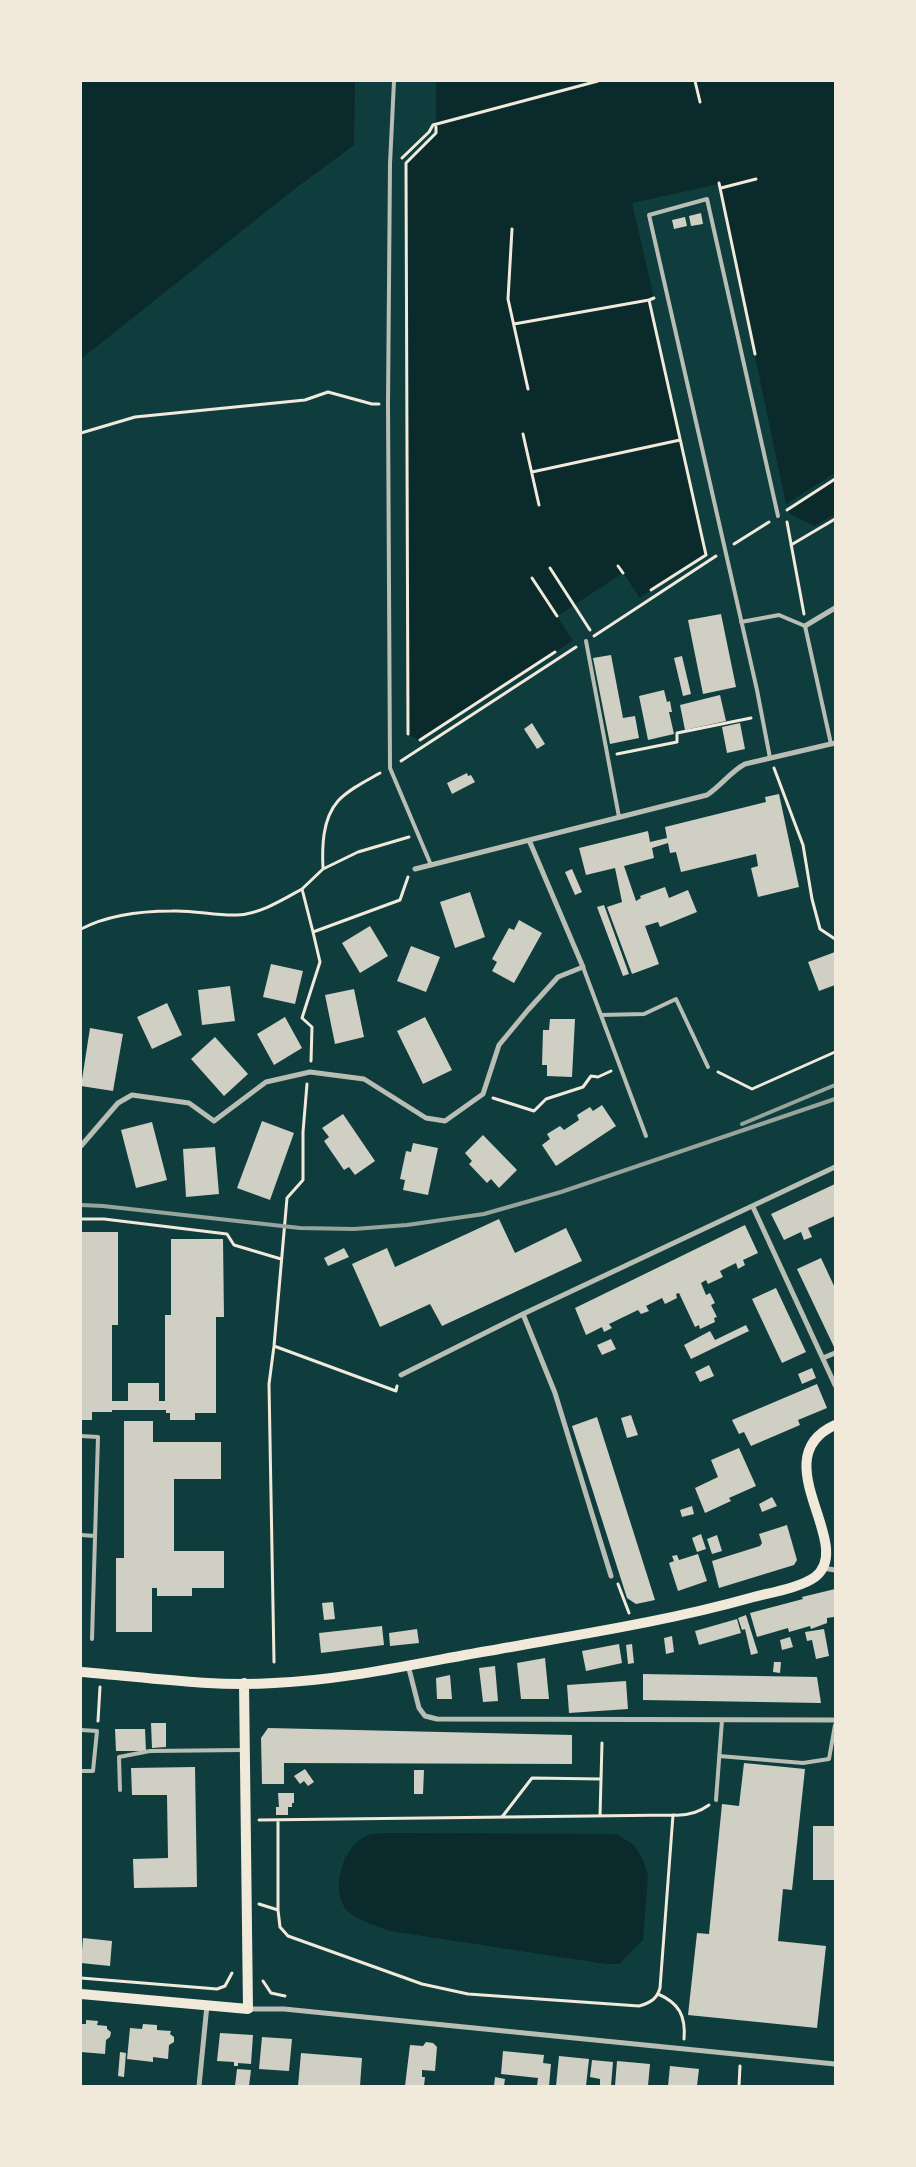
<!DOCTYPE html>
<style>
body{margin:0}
#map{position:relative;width:916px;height:2167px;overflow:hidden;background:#0f3d3e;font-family:Lora,serif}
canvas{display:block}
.frame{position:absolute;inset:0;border:82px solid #f1e9da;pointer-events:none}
</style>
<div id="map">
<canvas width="916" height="2167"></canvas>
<div class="frame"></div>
</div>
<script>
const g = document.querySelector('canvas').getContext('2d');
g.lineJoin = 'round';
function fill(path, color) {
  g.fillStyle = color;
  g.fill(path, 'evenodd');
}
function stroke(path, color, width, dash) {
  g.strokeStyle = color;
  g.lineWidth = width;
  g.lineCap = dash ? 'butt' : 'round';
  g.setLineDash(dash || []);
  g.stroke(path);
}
fill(new Path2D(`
 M81,81H355L354,145L288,194L81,359Z
 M436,81H835V473L786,504L719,184L632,203L654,298L649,300L706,555L418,740L408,734L406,163L436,133Z
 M835,479V514L815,526L790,514L788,510Z
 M385,1833L616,1834L634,1845L643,1860L648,1875L643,1940L619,1964H606L390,1931C378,1926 352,1919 345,1908C331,1886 343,1847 366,1836C371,1833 379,1834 385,1833Z`), '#0a2a2b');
fill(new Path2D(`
 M623,573L640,598L573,641L557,616Z`), '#0f3d3e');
fill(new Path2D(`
 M701,213L703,224L691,226L689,216Z
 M685,217L687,226L674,229L672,220Z
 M721,614L736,687L703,694L688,620Z
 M611,655L623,718L635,716L639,738L610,744L593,658Z
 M682,656L691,694L683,696L674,658Z
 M664,690L667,702L670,701L672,712H669L674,734L648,740L639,696Z
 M720,695L726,721L685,730L680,705Z
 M532,723L545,744L537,749L524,729Z
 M740,723L745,749L727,753L722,727Z
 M467,773L468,776L471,775L475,782L452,794L447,783Z
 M779,794L799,887L758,897L751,868L758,866L756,854L681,872L676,852L670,853L668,843L652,848L654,858L624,866L636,901L641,898L640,896L665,887L669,898L688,890L697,912L660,927L658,922L645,926L659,964L632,974L607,907L622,902L615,868L586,875L579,848L648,831L650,842L667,838L665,827L766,802L765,797Z
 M572,869L582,892L575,895L565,872Z
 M470,892L485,937L455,948L440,902Z
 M604,905L629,974L623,976L597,907Z
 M519,920L542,933L514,983L492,971L497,962L492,959L509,928L514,930Z
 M370,926L388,956L360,973L342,943Z
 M411,946L440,957L426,992L397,981Z
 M835,952V985L819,991L808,962Z
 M271,964L303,971L295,1004L263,997Z
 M230,986L235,1021L202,1025L198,990Z
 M354,989L364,1037L335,1044L325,995Z
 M167,1003L182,1035L152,1049L137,1017Z
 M285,1017L302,1048L274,1065L257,1034Z
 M425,1017L452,1070L423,1084L397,1031Z
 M550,1019H575L572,1077L547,1076V1065H542L543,1030H549Z
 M90,1028L123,1034L113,1091L81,1086Z
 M215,1037L248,1074L224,1096L191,1059Z
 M602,1105L616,1126L556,1166L542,1145L550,1139L547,1134L560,1126L564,1130L579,1120L577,1115L590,1107L593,1111Z
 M343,1114L375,1161L355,1175L349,1167L344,1170L324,1141L329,1137L322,1128Z
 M262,1121L294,1133L270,1200L237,1188Z
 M152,1122L167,1180L136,1188L121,1130Z
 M483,1135L517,1170L499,1188L491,1179L487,1183L469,1164L472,1161L465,1153Z
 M413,1143L438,1148L428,1195L403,1190L405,1180L400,1179L406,1151L411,1152Z
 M215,1147L219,1194L186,1197L183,1149Z
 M835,1184V1216L808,1228L812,1237L804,1240L801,1232L784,1240L771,1214Z
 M499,1219L515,1253L566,1228L582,1261L442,1326L430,1304L380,1327L352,1264L387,1248L395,1267Z
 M745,1225L758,1253L743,1260L745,1265L738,1269L736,1263L720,1271L723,1277L708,1284L706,1280L701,1283L706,1295L710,1293L715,1303L711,1305L717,1317L714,1318L715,1322L700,1329L699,1325L695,1327L679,1293L676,1294L677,1298L665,1304L662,1298L646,1306L649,1311L641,1314L638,1310L609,1324L612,1328L604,1332L602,1327L586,1335L575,1308Z
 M81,1232H118V1325H112V1401H128V1383H159V1401H165V1315H171V1239H223L224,1317H216V1413H195V1420H170V1413H166V1410H112V1412H92V1420H81Z
 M344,1248L349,1257L328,1266L324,1258Z
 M821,1258L835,1288V1349L797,1269Z
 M776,1288L806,1352L782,1363L752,1299Z
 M746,1325L749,1331L691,1359L684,1345L710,1331L715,1340Z
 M611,1339L616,1349L602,1355L597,1345Z
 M709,1365L714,1376L700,1382L695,1372Z
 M812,1368L816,1378L802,1384L798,1374Z
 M817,1384L827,1408L798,1420L800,1425L751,1446L744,1432L739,1434L732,1420Z
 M631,1415L638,1435L627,1438L621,1418Z
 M597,1417L655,1600L636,1604L627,1598L572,1426Z
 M124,1421H153V1442H221V1479H174V1551H224V1588H192V1596H157V1588H152V1632H116V1558H124Z
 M739,1448L756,1486L729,1498L731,1501L705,1513L695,1488L718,1477L711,1460Z
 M772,1497L777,1506L762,1512L759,1504Z
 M692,1506L694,1514L682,1517L680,1510Z
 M787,1525L797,1560L794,1565L719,1588L712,1561L760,1546L762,1543L759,1534Z
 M701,1534L706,1549L697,1552L692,1538Z
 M717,1535L722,1551L712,1554L707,1539Z
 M698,1554L707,1581L678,1591L669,1563L674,1561L672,1556L677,1555L679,1560Z
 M835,1589V1613L834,1617L827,1618V1623L811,1629L810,1626L789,1632L788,1628L757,1637L750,1613L803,1599L802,1597Z
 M333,1602L335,1619L324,1620L322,1603Z
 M746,1615L758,1653L751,1655L745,1629L742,1630L738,1618Z
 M737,1619L741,1633L699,1645L695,1631Z
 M382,1626L384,1645L321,1653L319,1633Z
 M417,1629L419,1643L390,1646L389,1633Z
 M824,1629L829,1656L816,1659L812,1640L807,1641L805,1632Z
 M672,1636L674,1652L666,1654L664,1638Z
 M790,1637L793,1647L782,1650L780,1640Z
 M619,1644L622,1663L586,1671L582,1651Z
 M632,1644L634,1663L628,1664L626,1645Z
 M545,1658L549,1699H521L517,1663Z
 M774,1662H781L780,1673L773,1672Z
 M495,1666L498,1701L483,1702L479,1668Z
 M643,1674L817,1677L821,1703L643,1700Z
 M450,1675L452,1699H437L436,1678Z
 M626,1681L628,1709L569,1713L567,1685Z
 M151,1723H166V1747L152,1748Z
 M268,1728L572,1735V1764L284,1763V1784H262L261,1738Z
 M115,1729H145L146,1751H116Z
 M744,1763L805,1769L792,1890L783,1889L778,1941L826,1946L817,2028L688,2015L697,1933L709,1934L722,1804L739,1806Z
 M195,1767L197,1887L134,1888L133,1859L168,1858L167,1795H132L131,1768Z
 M305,1769L314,1782L308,1786L304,1781L300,1784L294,1776Z
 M414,1770H424L423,1794H414Z
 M278,1793H294V1803H292V1807H288V1815H276V1807H279Z
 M813,1826H835V1880H813Z
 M83,1938L112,1941L110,1966L81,1963Z
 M86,2020L98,2021L97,2025L107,2026V2029L111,2032L110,2037L106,2040L105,2054L81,2052V2024H86Z
 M143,2024L157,2025V2030L171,2031L170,2034L174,2037V2042L169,2045L168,2059L153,2057V2062L127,2059L130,2028L142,2029Z
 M220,2033L253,2035L251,2064L238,2063V2066H234V2062L217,2061Z
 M262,2037L292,2039L289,2071L259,2069Z
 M426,2042L433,2043L437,2047L435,2071L422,2070V2077H425L424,2086H405L410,2045L423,2046Z
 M503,2051L544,2055L543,2063L551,2064L549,2086H537L538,2078L501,2074Z
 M120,2052L126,2053L124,2077L118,2076Z
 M301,2053L362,2058L360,2086H298Z
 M559,2056L589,2059L586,2086H556Z
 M592,2060L613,2062L611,2086H600V2079L590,2077Z
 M617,2061L650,2064L648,2086H615Z
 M670,2066L699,2069L697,2086H668Z
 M237,2069L251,2070L249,2086H235Z
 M495,2077L505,2079L504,2086H494Z`), '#cfcfc3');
stroke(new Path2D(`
 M695,81L700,102
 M402,158L429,132L433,125L598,81
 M719,183L755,354
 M721,188L756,179
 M512,229L508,299L528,389
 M514,324L649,300
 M81,433L135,417L305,400L328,392L372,404H379
 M523,434L539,505
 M532,472L680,440
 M787,510L835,479
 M787,522L804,614
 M734,544L769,522
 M791,545L835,519
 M618,566L623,573
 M550,568L590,630
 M532,578L557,616
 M651,590L706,555L649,300L654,298
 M594,636L716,556
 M408,734L406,163L436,133V127
 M420,740L555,652
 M617,754L677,742V733L751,718
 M401,761L576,647
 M774,768L803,845L812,899L820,929L835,939
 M323,869L358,852L409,837
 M302,889L323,869C322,848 322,819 338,801C349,789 366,781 380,773
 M81,929C108,915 142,911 172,911C194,910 216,916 237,915C260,914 282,900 302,889L313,932L400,900L408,877
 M311,1061L312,1027L302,1018L320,962L313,932
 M718,1072L752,1089L835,1052
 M493,1098L534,1111L546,1099L583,1087L591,1076L598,1077L611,1071
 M81,1219H104L227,1234L234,1245L281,1259
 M274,1346L396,1391L397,1386
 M618,1584L629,1613
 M274,1662L269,1384L274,1346L287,1198L303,1180V1132L307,1084
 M98,1721L100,1687
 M600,1816L602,1743
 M502,1817L532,1778L601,1779
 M259,1820L673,1815
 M278,1820V1910L280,1927L288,1936L422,1984L468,1994L639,2006C650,2003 657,1999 660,1988L673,1815C687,1816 698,1813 709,1805
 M259,1904L278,1910
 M81,1978L217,1989L225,1986L232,1973
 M263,1981L271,1993L285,1996
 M658,1994C679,2003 686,2016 684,2039
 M739,2086L740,2066`), '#f1e9da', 3);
stroke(new Path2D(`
 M394,81L390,164L388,404L390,768L431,865
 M741,622L779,615L805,626L831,744
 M586,641L619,817
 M770,758L757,690L649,215L707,199L778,516
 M583,967L646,1136
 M601,1015L644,1014L676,999L708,1067
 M81,1436L98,1437L92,1639
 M81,1535L95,1536
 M81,1730L97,1731L93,1771H81
 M719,1756L803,1763L829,1759L835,1725
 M120,1790L119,1757L150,1751L243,1750
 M716,1800L722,1720`), '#b8beb3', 4);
stroke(new Path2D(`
 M805,626L835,608
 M415,869L707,795C721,786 730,772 745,764L835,743
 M81,1146L118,1103L132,1095L189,1103L214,1121L266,1082L310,1072L364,1079L426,1118L445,1121L483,1094L499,1045L528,1010L558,977L583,967L529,840
 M753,1207L835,1385
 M523,1314L555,1393L611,1576
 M823,1358L835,1353
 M401,1375L523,1314L835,1167
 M823,1568L835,1570
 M408,1665L419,1708L425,1716L437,1719L835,1720
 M248,2009H284L835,2064
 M199,2086L207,2005`), '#b8beb3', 5);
stroke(new Path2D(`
 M81,1672C145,1677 210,1687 274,1683C346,1680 417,1663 488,1651C576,1635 664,1622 750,1598C768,1593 800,1588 815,1577C857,1545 762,1458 835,1425
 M81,1994L248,2009L244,1683`), '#f1e9da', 10);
stroke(new Path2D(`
 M742,1124L835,1085
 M81,1205L103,1206L300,1228L354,1229L407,1225L484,1214L561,1192L835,1099`), '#97a49c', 4);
</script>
